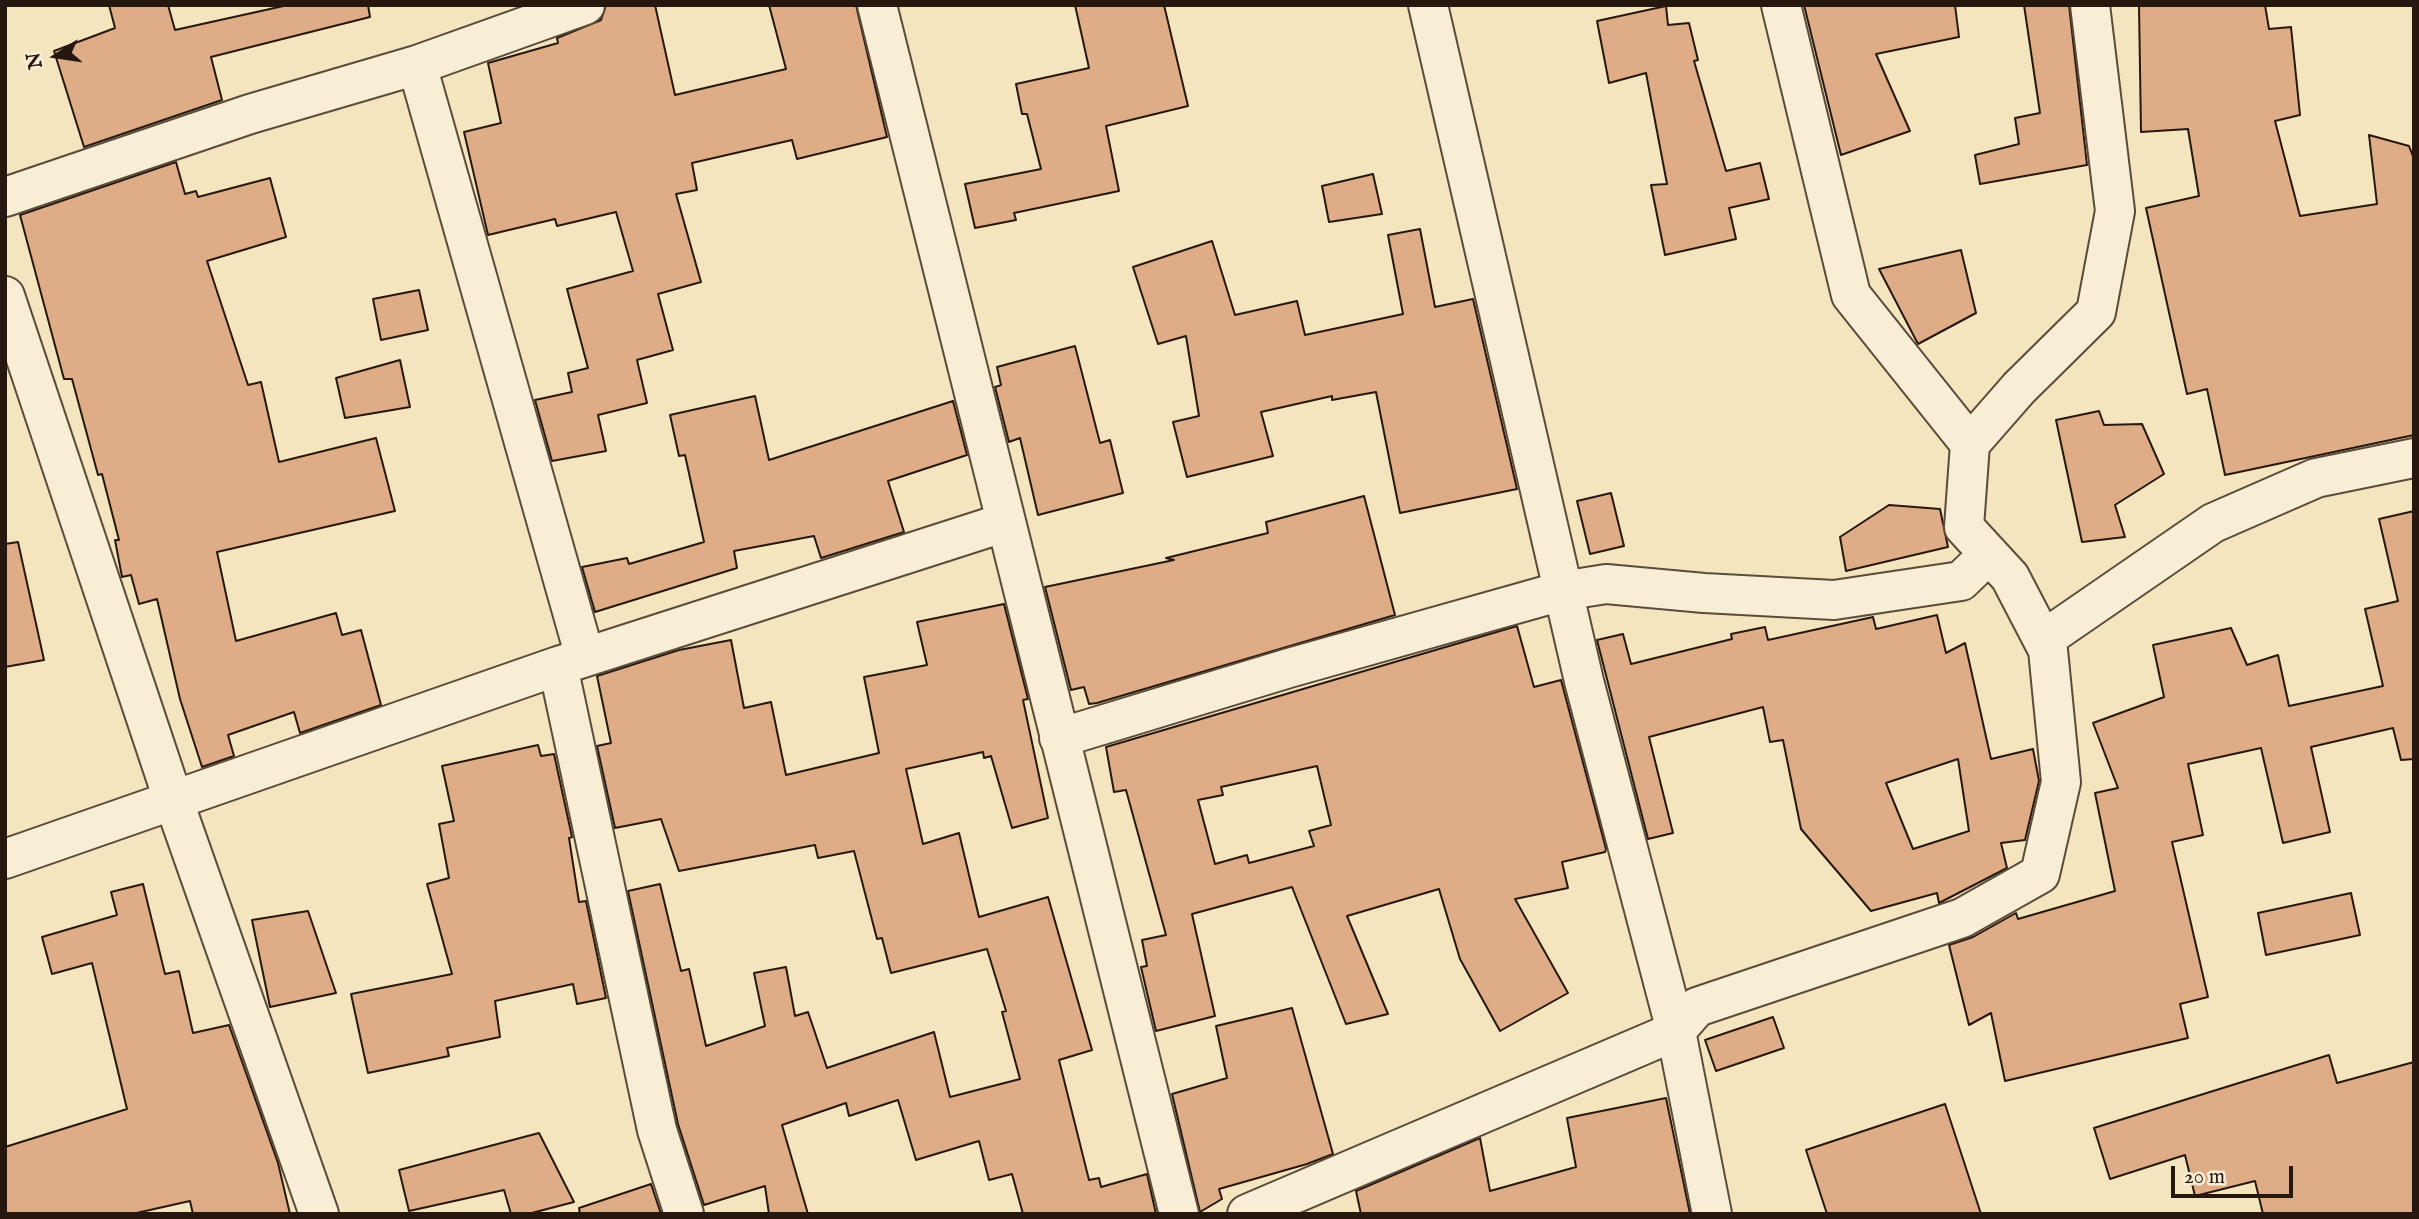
<!DOCTYPE html>
<style>
body{margin:0}
#map{position:relative;width:2419px;height:1219px;overflow:hidden;background:#f5e5bf;font-family:"IM FELL English",serif}
canvas{display:block}
.frame{position:absolute;inset:0;border:7px solid #26180e;pointer-events:none}
.north{position:absolute;left:21px;top:21px;width:70px;height:70px;-webkit-text-stroke:5px #f8eed5;paint-order:stroke;rotate:258deg;font-size:19px;font-weight:700;line-height:28px;text-align:center;color:#26180e}
.north::after{content:'';display:block;margin:auto;width:24px;height:32px;background:#26180e;clip-path:polygon(50% 0,100% 100%,50% 72%,0 100%)}
.scale{position:absolute;left:2171px;top:1166px;width:122px;height:32px;box-sizing:border-box;border:4px solid #26180e;border-top:0;padding-left:9px;font-size:21px;line-height:24px;white-space:nowrap;color:#26180e;-webkit-text-stroke:5px #f8eed5;paint-order:stroke}
</style>
<div id="map">
<canvas width="2419" height="1219"></canvas>
<div class="frame"></div>
<div class="north">N</div>
<div class="scale">20 m</div>
</div>
<script>
const g = document.querySelector('canvas').getContext('2d');
g.lineJoin = 'round';
function fill(path, color) {
  g.fillStyle = color;
  g.fill(path, 'evenodd');
}
function stroke(path, color, width, dash) {
  g.strokeStyle = color;
  g.lineWidth = width;
  g.lineCap = dash ? 'butt' : 'round';
  g.setLineDash(dash || []);
  g.stroke(path);
}
const building = new Path2D(`
 M109,5H168L175,30L288,5H368L370,17L211,57L222,100L84,147L54,51L115,28Z
 M606,5H655L675,95L786,69L769,5H856L887,137L797,159L792,140L692,163L697,190L676,194L701,282L658,294L673,350L637,360L647,403L598,415L606,451L552,461L535,400L572,392L568,373L588,368L567,289L633,271L616,212L557,226L555,219L488,235L464,132L501,123L488,63L558,43L557,38L601,20Z
 M1075,5H1164L1188,106L1106,126L1119,191L1014,213L1016,220L975,228L965,184L1041,169L1027,114H1022L1016,84L1089,68Z
 M1804,5H1955L1959,37L1876,54L1910,131L1841,155Z
 M2024,5H2069L2087,165L1980,184L1975,155L2019,144L2015,118L2040,113Z
 M2139,5H2265L2269,29L2291,27L2300,115L2275,121L2300,216L2377,204L2369,135L2409,146L2414,159V435L2225,475L2207,389L2187,394L2146,208L2199,196L2188,129L2141,132Z
 M1666,6L1668,25L1689,23L1698,60L1694,61L1726,171L1760,163L1769,199L1729,208L1736,239L1665,255L1651,185L1667,184L1646,73L1609,83L1597,21Z
 M176,162L185,194L196,191L198,197L270,178L286,237L207,261L248,385L261,382L279,462L376,438L395,511L217,552L236,641L336,613L342,635L361,630L381,705L300,733L294,712L228,735L234,756L202,767L180,699L157,599L139,604L131,575L122,577L115,540H119L102,474L98,475L72,379H64L20,215Z
 M1373,174L1382,214L1329,222L1322,186Z
 M1420,229L1435,307L1473,299L1517,489L1400,513L1376,392L1332,400V396L1261,412L1273,456L1187,477L1173,422L1199,416L1186,336L1158,344L1133,267L1212,241L1235,315L1297,301L1305,335L1403,314L1388,235Z
 M1961,250L1976,313L1918,344L1879,269Z
 M419,290L428,330L381,340L373,299Z
 M1075,346L1100,443L1110,440L1123,493L1038,515L1020,438L1009,442L995,387L1001,385L997,367Z
 M400,360L410,407L345,418L336,378Z
 M755,396L769,460L953,401L967,455L888,481L904,532L821,558L814,536L734,551L737,568L595,612L582,567L627,558L629,564L704,542L685,455L679,456L670,415Z
 M2099,411L2104,425L2142,424L2164,474L2115,505L2125,537L2082,542L2056,420Z
 M1611,493L1624,546L1590,554L1577,501Z
 M1364,496L1395,615L1097,703L1089,704L1084,687L1071,690L1045,587L1174,560L1166,558L1268,533L1266,522Z
 M1889,505L1940,509L1948,547L1846,571L1840,537Z
 M2414,511V759L2401,760L2393,728L2311,747L2330,832L2283,843L2261,748L2188,764L2203,835L2172,842L2208,997L2180,1004L2188,1038L2005,1081L1991,1013L1969,1025L1949,945L1973,937L2016,913L2018,919L2115,891L2095,793L2118,788L2093,723L2164,697L2153,645L2231,628L2247,665L2278,655L2289,706L2383,686L2365,609L2398,601L2379,519Z
 M18,542L44,660L5,667V544Z
 M1004,604L1028,699L1023,700L1048,818L1012,828L991,756L984,758L983,752L906,769L923,844L959,833L979,917L1048,897L1092,1050L1059,1060L1089,1180L1099,1178L1101,1187L1147,1174L1156,1214H1023L1012,1174L989,1180L979,1141L916,1160L898,1100L849,1116L846,1103L782,1125L808,1214H769L765,1186L704,1205L678,1124L628,891L660,884L681,971L689,969L706,1046L765,1026L754,973L786,967L795,1016L808,1012L827,1068L934,1032L950,1097L1020,1079L1002,1012L1006,1011L987,949L891,973L882,938L877,939L854,851L818,858L815,845L679,871L661,819L615,828L597,746L611,743L597,676L679,650L731,640L744,708L771,702L786,775L879,753L864,677L927,665L917,622Z
 M1937,615L1946,653L1965,643L1991,759L2033,749L2039,781L2025,840L2001,843L2007,868L1939,903L1937,893L1871,911L1801,829L1783,740L1770,742L1763,707L1649,737L1673,833L1648,839L1597,640L1623,634L1631,664L1732,639L1731,634L1765,627L1768,640L1873,617L1876,629ZM1958,759L1969,831L1913,849L1886,783Z
 M1517,626L1534,687L1561,680L1606,849L1605,852L1562,862L1568,888L1515,899L1568,993L1500,1031L1460,959L1439,889L1347,916L1388,1014L1346,1024L1292,887L1192,914L1215,1016L1156,1031L1141,967L1147,966L1142,940L1166,935L1126,790L1114,792L1106,747ZM1317,766L1331,825L1309,831L1314,846L1249,863L1247,855L1215,864L1198,800L1223,795L1221,787Z
 M538,745L541,756L554,754L572,837L569,838L579,902L586,901L606,998L577,1004L573,984L495,1001L500,1037L447,1048L449,1056L368,1073L351,994L452,974L427,884L449,878L439,824L454,821L442,766Z
 M143,884L165,974L179,971L193,1033L229,1025L278,1163L290,1214H193L190,1201L132,1214H5V1147L127,1109L92,963L52,974L42,937L117,915L111,892Z
 M2351,893L2360,935L2266,955L2258,913Z
 M308,911L336,993L270,1007L252,920Z
 M1292,1008L1333,1154L1307,1164L1219,1189L1222,1199L1200,1212L1172,1094L1227,1078L1216,1026Z
 M1773,1017L1784,1048L1716,1071L1705,1040Z
 M2329,1055L2337,1083L2414,1062V1214H2263L2255,1181L2195,1196L2185,1155L2110,1179L2094,1128Z
 M1666,1098L1690,1214H1361L1356,1191L1480,1138L1490,1191L1576,1167L1567,1118Z
 M1945,1104L1981,1214H1827L1806,1150Z
 M539,1133L574,1202L528,1214H511L504,1190L409,1211L399,1170Z
 M651,1184L661,1214H580L579,1208Z`);
fill(building, '#deac86');
stroke(building, '#26180e', 2);
const street = new Path2D(`
 M877,5L1179,1214
 M1428,5L1584,681L1676,1031L1712,1214
 M417,65L585,657
 M5,197L250,114L417,65L585,5
 M5,296L174,802L319,1214
 M1970,444L2019,388L2096,312L2115,211L2090,5
 M2043,640L2213,523L2316,478L2414,458
 M558,666L657,1130L684,1214
 M1059,738L1289,668L1562,591L1606,584L1704,593L1834,600L1961,581L1989,554
 M5,859L558,666L1006,522
 M1247,1214L1676,1031L1697,1007L1962,918L2040,874L2061,782L2048,650L2010,577L1964,527L1970,444L1851,295L1781,5`);
stroke(street, '#5a4b3a', 42);
stroke(street, '#f8eed5', 38);
</script>
